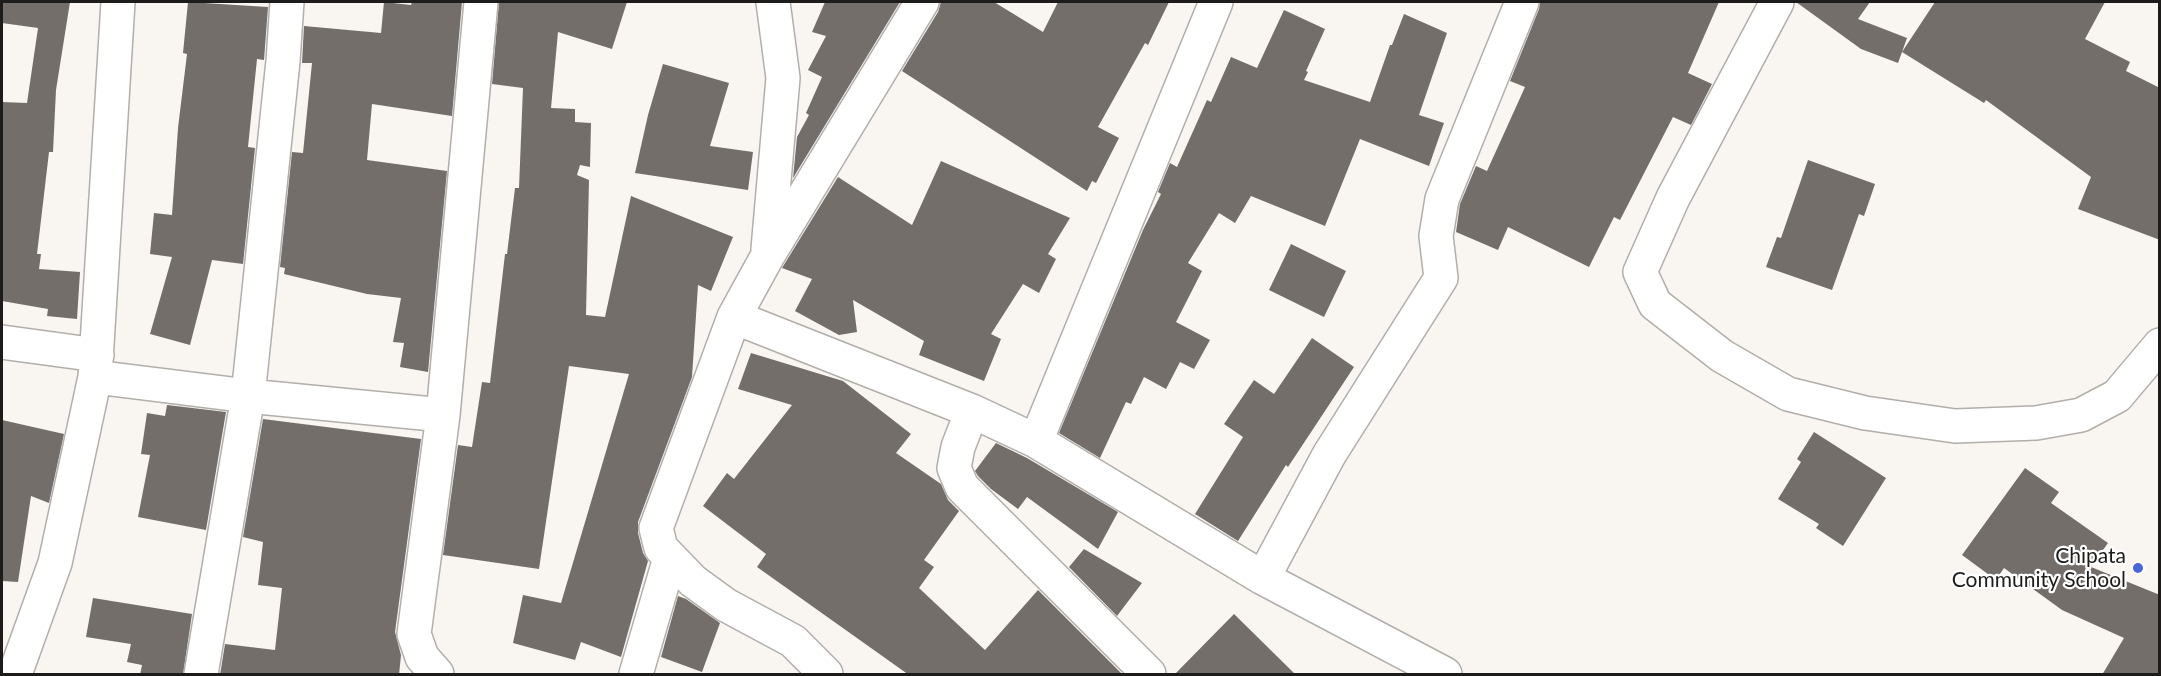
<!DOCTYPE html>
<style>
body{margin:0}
#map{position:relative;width:2161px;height:676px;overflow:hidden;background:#f9f5f0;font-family:Lato,sans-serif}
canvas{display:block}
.frame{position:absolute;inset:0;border:3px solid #1d1c1a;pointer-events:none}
</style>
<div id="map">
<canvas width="2161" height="676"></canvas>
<div class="frame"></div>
</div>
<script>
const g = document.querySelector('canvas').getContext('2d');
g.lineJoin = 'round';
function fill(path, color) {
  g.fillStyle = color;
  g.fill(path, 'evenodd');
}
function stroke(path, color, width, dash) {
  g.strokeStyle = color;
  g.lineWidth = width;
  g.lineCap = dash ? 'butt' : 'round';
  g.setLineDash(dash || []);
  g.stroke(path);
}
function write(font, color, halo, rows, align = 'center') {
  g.font = font + ' Lato,sans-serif';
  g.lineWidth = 4.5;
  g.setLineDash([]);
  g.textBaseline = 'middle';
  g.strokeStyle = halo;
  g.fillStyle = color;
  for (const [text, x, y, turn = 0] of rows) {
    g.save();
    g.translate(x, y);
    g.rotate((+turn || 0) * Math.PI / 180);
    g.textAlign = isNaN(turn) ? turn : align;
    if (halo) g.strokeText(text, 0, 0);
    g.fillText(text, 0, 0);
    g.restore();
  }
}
fill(new Path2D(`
 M2,2H70L56,90L53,152H49L37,254H41L39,269L80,272L77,319L47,316L48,309L2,301V102L27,103L38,28L2,23Z
 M188,2L268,7L264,60L257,59L248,147L255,148L243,264L212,260L190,345L150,334L172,257L150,254L154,213L172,215L178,128L187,54L183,53Z
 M384,2L411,5L412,2H462L452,116L372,104L367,160L447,171L428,372L400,367L404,343L393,342L401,298L367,294L284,274L285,268L280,267L292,152L303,153L312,63H302L304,26L381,33Z
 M499,2H627L612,49L558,32L551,108L575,109V122L591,123L590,167L580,165L577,175L589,180L586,315L605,317L631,196L733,237L711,291L698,285L692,377L638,522V533L643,553L648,561L621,657L581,642L575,660L513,643L523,595L561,603L629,374L569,366L539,569L443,555L458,445L472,447L482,382L490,383L505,254H507L515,188H519L523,88L492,84Z
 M825,2H900L793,178L797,137L809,115L806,113L822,77L808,70L826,36L812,32Z
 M941,2H994L1043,32L1058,2H1169L1148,45L1145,43L1098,127L1119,138L1096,183L1092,181L1087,191L902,71L938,12Z
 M1540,2H1719L1688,73L1712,84L1691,125L1673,117L1620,220L1614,217L1589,267L1508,227L1498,250L1456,232L1460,204L1476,166L1487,171L1525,87L1510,81L1539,9Z
 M1796,2H1870L1858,19L1907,38L1902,52L1935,2H2105L2085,39L2130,62L2126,71L2160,88V240L2078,209L2091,177L1986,100L1984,103L1902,52L1898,63L1861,49Z
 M1284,10L1325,29L1306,71L1308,72L1304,80L1370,102L1390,45H1392L1404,14L1447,33L1419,115L1444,123L1429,166L1360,139L1325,226L1251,196L1235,223L1219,213L1188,263L1202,271L1176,322L1210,340L1194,369L1180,362L1166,389L1144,377L1131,404L1126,402L1100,458L1059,433L1143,230L1161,194L1158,192L1170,163L1177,167L1207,100L1211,102L1231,57L1257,68Z
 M663,64L729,83L710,146L753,152L748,190L635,173L648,115Z
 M1808,160L1875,184L1864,216L1859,214L1832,290L1766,267L1777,237L1781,238Z
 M941,161L1070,218L1048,254L1056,259L1039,293L1023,284L991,334L1001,339L984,381L919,355L924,341L853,300L857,332L839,335L795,311L812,279L782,268L838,177L912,225Z
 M1291,244L1346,271L1324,317L1269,290Z
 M1312,338L1354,367L1288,467L1286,465L1238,541L1195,514L1243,437L1224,424L1254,380L1274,394Z
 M751,353L843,381L911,434L896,453L941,484L948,500L959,511L924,560L934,567L919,588L985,650L1038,590L1123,675H909L757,567L766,554L703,506L727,473L734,479L792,405L738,389Z
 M167,405L226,412L206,530L138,517L150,455L141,454L147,413L165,416Z
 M263,419L421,439L395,632L401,655L399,675H220L225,644L275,650L282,588L258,585L263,542L243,537Z
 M2,420L64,434L49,503L31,496L18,582L2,581Z
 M1814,432L1886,478L1843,546L1816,528L1819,524L1778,499L1801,462L1797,459Z
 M996,443L1027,458L1118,512L1098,549L1027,497L1018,509L991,489L978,476L975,471Z
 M2025,468L2059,492L2051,503L2108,543L2091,567L2160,595V675H2102L2124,638L2062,610L2004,568L1996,580L1962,555Z
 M1084,549L1142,583L1117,616L1069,567Z
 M678,596L686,599L720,623L702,672L661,657Z
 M93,598L192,614L183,675H140L142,665L127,662L131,644L86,637Z
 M1234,614L1296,675H1174Z`), '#746e6b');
const minor = new Path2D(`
 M1777,2L1673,198L1640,272L1655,304L1722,356L1788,394L1865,413L1955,426L2036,423L2081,415L2117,396L2160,345
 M768,249L783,78L773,2
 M734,317L972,411L1036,441L1263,578L1445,674
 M2,342L97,355
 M95,377L248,396L443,415
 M972,411L958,447L954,468L962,487L1149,674
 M1036,441L1216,2
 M1263,578L1329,455L1441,278L1436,236L1442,199L1522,2
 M15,674L55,563L95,377L118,2
 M201,674L248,396L283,61L287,2
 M437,674L422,657L414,634L443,415L481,2
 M636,674L670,558
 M826,674L793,641L726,605L693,581L661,548L656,528L734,317L767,257L922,2`);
stroke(minor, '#b2afaa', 36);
stroke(minor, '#fff', 33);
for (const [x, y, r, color] of [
 [2138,568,6,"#4865d9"]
]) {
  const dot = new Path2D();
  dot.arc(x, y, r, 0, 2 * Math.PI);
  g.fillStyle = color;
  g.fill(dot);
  stroke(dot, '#fff', 2);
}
write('21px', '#1d1c1a', '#fff', [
 ["Chipata",2126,556],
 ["Community School",2126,580]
], 'right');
</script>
